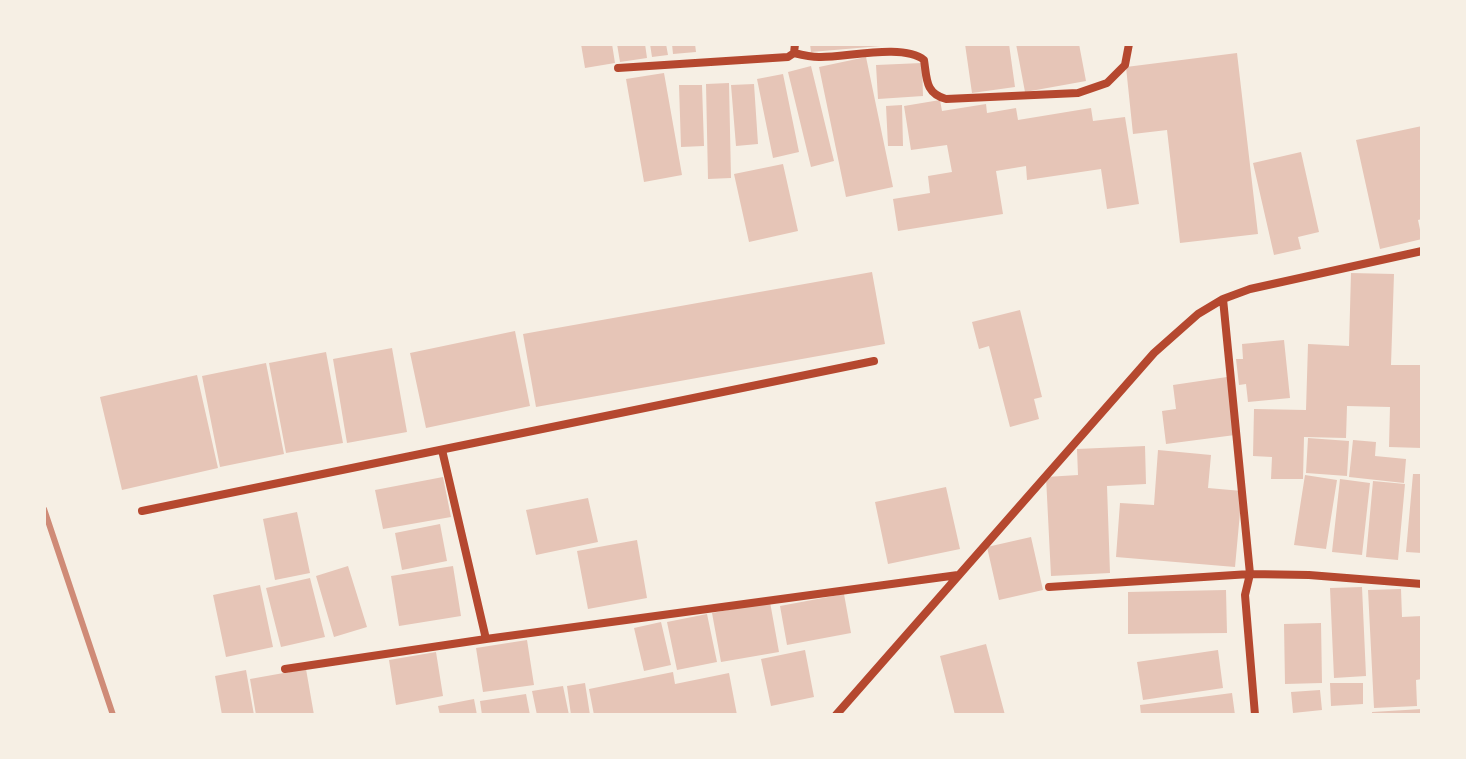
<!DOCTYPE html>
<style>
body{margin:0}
#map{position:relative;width:1466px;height:759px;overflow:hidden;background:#f6efe4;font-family:Raleway,sans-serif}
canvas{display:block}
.frame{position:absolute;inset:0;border:46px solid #f6efe4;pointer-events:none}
</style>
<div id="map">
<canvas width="1466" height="759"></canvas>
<div class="frame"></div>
</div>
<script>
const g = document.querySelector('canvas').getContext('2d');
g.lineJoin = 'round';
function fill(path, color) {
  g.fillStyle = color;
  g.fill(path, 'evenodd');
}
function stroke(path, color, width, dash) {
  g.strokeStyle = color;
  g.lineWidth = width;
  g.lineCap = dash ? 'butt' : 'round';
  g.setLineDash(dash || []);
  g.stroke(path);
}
fill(new Path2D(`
 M581,44H612L615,63L585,68Z
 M617,44H645L647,58L620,62Z
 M650,44H666L668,55L652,57Z
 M672,44H695L696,52L673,54Z
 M810,44H881V46L811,52Z
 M965,44H1009L1015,87L972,93Z
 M1016,44H1079L1086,81L1025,92Z
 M1237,53L1258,234L1180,243L1167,130L1133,134L1126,67Z
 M866,57L893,187L846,197L819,67Z
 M922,63L923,96L878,99L876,65Z
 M811,66L834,161L811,167L788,72Z
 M664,73L682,175L644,182L626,79Z
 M783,74L799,152L773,158L757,79Z
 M729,83L731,178L708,179L706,84Z
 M754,84L758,144L736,146L731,85Z
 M679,85H702L704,146L681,147Z
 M940,100L942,111L986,104L987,113L1016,108L1018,120L1091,108L1093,121L1125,117L1139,204L1107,209L1101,169L1027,180L1026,166L996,171L1003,214L898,231L893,199L930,193L928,176L952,172L947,145L911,150L904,106Z
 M902,105L903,146H888L886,106Z
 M1422,126V219L1418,220L1422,239L1380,249L1356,140Z
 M1301,152L1319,232L1298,237L1301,249L1274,255L1253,163Z
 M783,164L798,231L749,242L734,174Z
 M872,272L885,344L536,407L523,334Z
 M1351,273L1394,274L1391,365H1422V448L1389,447L1390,407L1347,406L1346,438L1304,437L1303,479H1271L1272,457L1253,456L1254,409L1306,410L1308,344L1349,346Z
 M1020,310L1042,397L1034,399L1039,419L1010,427L989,346L979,349L972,322Z
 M515,331L530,406L426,428L410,353Z
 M1284,340L1290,398L1248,402L1246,384L1239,385L1236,359H1243L1242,344Z
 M392,348L407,432L347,443L333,359Z
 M326,352L343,443L286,453L269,363Z
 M266,363L284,454L220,467L202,376Z
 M197,375L218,468L122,490L100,397Z
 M1227,377L1235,435L1166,444L1162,411L1176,409L1173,385Z
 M1308,438L1349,441L1347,476L1306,473Z
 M1353,440L1376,442L1375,456L1406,459L1404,483L1349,477Z
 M1145,446L1146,484L1107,486L1110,573L1051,576L1046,477L1078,475L1077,449Z
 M1158,450L1211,455L1208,488L1242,491L1235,567L1116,557L1120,503L1154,505Z
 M1413,474H1422V553L1406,552Z
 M1305,475L1337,480L1326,549L1294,545Z
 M443,477L451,517L383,529L375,490Z
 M1340,479L1370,483L1362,555L1332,552Z
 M1373,481L1405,484L1398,560L1366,557Z
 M946,487L960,549L888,564L875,502Z
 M588,498L598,542L536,555L526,510Z
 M297,512L310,573L275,580L263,519Z
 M440,524L447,561L402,570L395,533Z
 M1031,537L1043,590L999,600L987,547Z
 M637,540L647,598L588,609L577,551Z
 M348,566L367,627L334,637L316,576Z
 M453,566L461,616L399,626L391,576Z
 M310,578L325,637L281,647L266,588Z
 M260,585L273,647L226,657L213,595Z
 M1362,587L1366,676L1334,678L1330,588Z
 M1401,589L1402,617L1422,616V679L1416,680L1417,706L1374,708L1368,590Z
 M1226,590L1227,633L1128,634V592Z
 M844,594L851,633L787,645L780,606Z
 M770,602L779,652L721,662L712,613Z
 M707,614L717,662L677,670L667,622Z
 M661,622L671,665L644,671L634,628Z
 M1321,623L1322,683L1285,684L1284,624Z
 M527,640L534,685L483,692L476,648Z
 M986,644L1005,715H955L940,656Z
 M805,650L814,697L771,706L761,659Z
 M1218,650L1223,688L1143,700L1137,662Z
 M436,652L443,696L396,705L389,660Z
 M306,669L314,715H256L250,679Z
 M246,670L254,715H222L215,676Z
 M673,672L675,684L729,673L737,715H594L589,689Z
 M585,683L590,715H571L567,686Z
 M1330,683H1363V704L1331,706Z
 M563,686L569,715H537L532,691Z
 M1320,690L1322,710L1293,713L1291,692Z
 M1232,693L1235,715H1141L1140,705Z
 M526,694L530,715H482L480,701Z
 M474,699L477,715H440L438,706Z
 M1422,709V715H1372V712Z`), '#e6c5b7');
stroke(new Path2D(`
 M794,53C802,55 810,57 819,57C844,58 903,43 924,60C927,79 925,93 946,99L1078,93L1107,83L1125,65L1129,44
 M618,68L788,57L794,53L795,44
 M442,450L486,639L958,575
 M142,511L874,361
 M1049,587L1250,574L1223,299
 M285,669L486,639
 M836,715L1154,353L1198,314L1223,299L1250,289L1422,251
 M1255,715L1245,595L1250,574L1309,575L1422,584`), '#b5482f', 8);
stroke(new Path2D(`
 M44,509L113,715`), '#cf8b77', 6);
</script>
